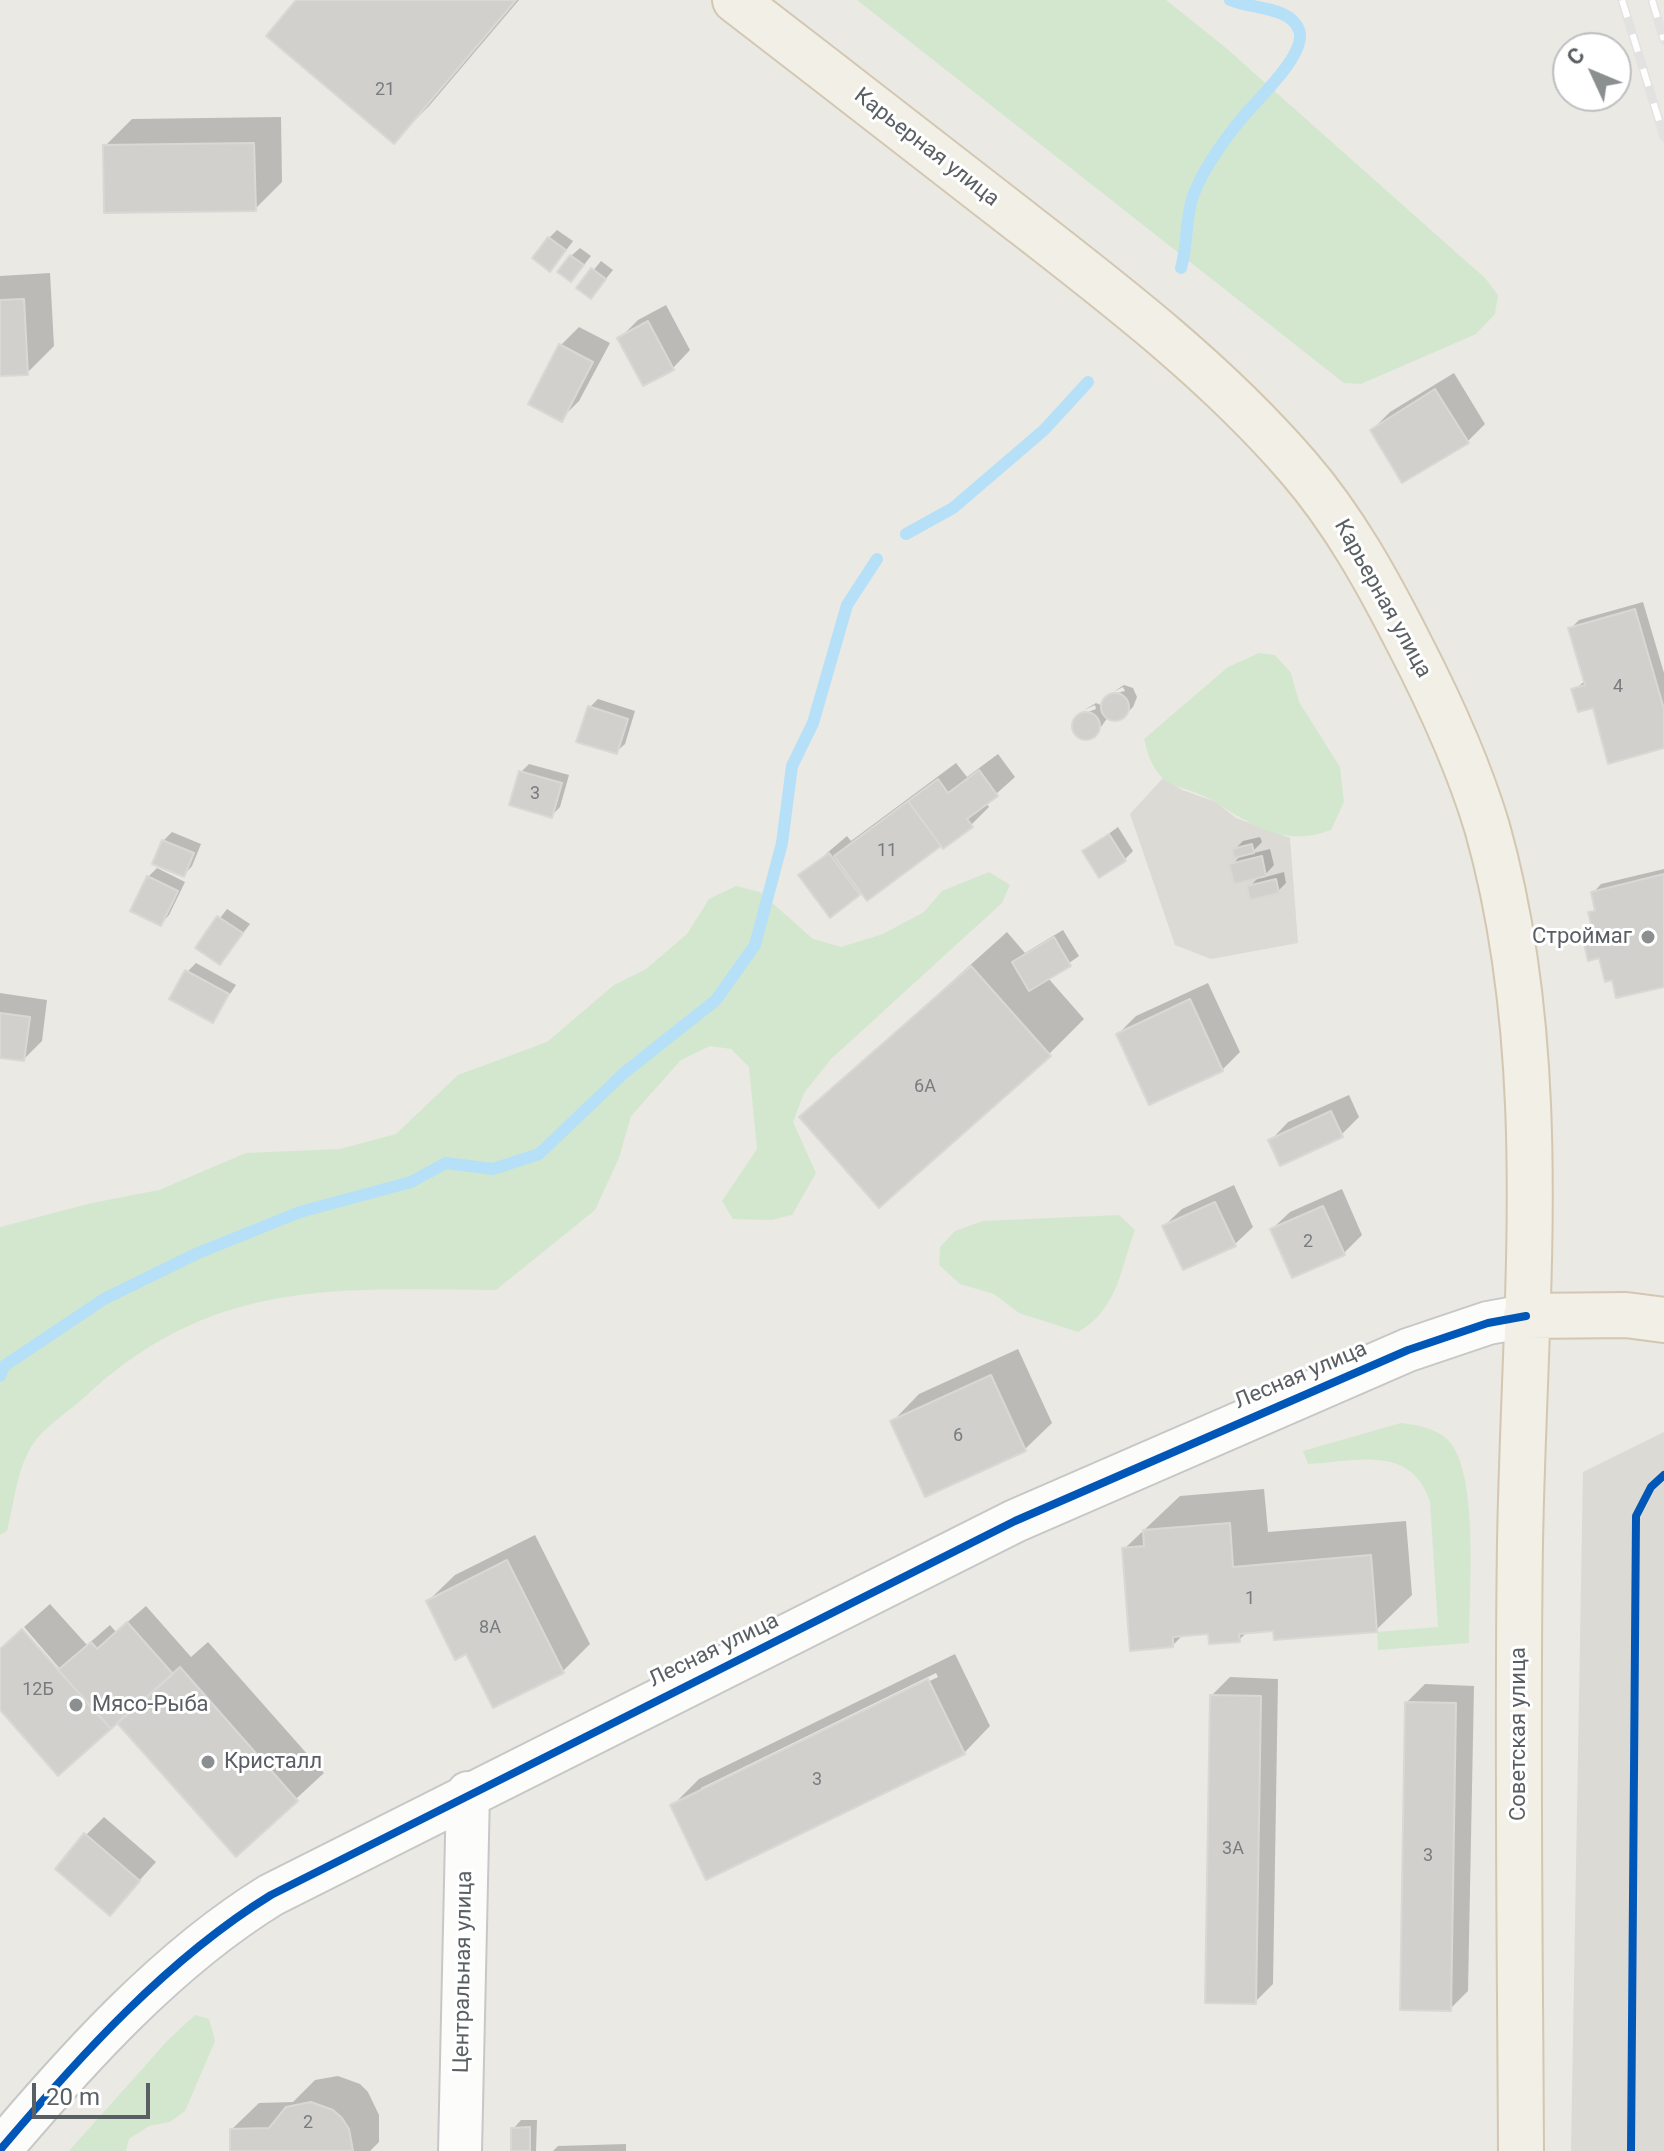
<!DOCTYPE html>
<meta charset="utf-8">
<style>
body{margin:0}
#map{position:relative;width:1664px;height:2151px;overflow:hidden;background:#eae9e4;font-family:Roboto,sans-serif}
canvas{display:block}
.north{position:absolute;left:1552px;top:32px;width:80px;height:80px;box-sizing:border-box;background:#fff;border:2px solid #bdbfc1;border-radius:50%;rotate:314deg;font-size:22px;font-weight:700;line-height:32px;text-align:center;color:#5a5f63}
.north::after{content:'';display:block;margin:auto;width:28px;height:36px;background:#8c8f90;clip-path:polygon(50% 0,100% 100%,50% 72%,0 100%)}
.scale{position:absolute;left:32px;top:2083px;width:118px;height:36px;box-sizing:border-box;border:4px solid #5a5f63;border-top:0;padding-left:10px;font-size:24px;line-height:28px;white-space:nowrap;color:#5a5f63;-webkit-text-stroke:6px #fff;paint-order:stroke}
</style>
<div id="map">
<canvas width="1664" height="2151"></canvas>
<div class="north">С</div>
<div class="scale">20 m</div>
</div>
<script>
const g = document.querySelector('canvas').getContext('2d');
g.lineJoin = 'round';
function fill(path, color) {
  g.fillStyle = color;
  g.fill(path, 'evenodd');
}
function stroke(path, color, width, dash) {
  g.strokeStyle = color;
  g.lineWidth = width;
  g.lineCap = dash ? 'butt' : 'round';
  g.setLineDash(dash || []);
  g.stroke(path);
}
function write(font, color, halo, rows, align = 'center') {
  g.font = font + ' Roboto,sans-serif';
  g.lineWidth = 6;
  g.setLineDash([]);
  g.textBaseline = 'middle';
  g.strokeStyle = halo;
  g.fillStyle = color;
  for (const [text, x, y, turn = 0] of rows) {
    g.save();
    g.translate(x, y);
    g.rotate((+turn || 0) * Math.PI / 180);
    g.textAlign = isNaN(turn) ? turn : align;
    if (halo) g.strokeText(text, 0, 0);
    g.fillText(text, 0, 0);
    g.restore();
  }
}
fill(new Path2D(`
 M1163,778L1182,790L1216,802L1236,818L1290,838L1298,943L1211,959L1175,945L1130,814Z
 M1664,1432V2151H1571L1583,1472Z`), '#dbdad5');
fill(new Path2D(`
 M857,0H1166L1226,48L1485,278L1498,295L1495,314L1476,334L1361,384L1344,383Z
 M1259,653L1275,655L1291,673L1299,702L1340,767L1344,802L1331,830C1287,847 1254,827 1217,803C1179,779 1158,797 1144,739L1228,667Z
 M989,872L1010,885L1002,903L831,1059L804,1093L793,1122L816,1173L792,1215L771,1220L733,1219L722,1201L757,1149L749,1067L731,1049L710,1046L681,1060L631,1116L619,1158L595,1210L496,1290C337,1289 213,1278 87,1395C71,1410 45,1426 33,1444C17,1467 14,1504 7,1531L0,1535V1227L92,1203L159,1190L246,1153L340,1149L396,1134L458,1075L547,1042L614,985L646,969L687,934L709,899L736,886L760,892L813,939L841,947L883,934L924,912L942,891Z
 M1119,1215L1135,1230C1120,1270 1118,1309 1078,1332L1019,1313L994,1294L960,1284L939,1265L940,1247L955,1231L983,1221Z
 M1401,1423C1417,1425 1435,1428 1447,1439C1480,1469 1469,1598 1469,1643L1378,1650L1377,1632L1438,1627L1430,1502C1412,1444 1356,1461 1308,1464L1303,1451Z
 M195,2015L209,2019L215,2041L185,2111L170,2122L149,2126L129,2139L126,2151H69L168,2040Z`), '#d3e7cf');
fill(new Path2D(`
 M299,0H519L429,106L394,141Z
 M281,117L282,182L255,209L105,146L132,119Z
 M557,230L573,241L558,261L549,238Z
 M580,248L591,256L579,271L571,256Z
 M601,261L613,270L591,297L579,288Z
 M50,273L54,346L27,373L0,374V276Z
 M666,305L690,350L673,368L620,338L638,320Z
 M579,327L610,343L579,401L561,419V345Z
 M1454,373L1485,424L1467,442L1372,430L1390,412Z
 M1643,602L1664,673V746L1594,706L1574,690L1586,680L1571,628L1579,620Z
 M1124,685L1133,688L1137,697L1133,707L1124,716L1115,720L1108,717L1096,734L1087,738L1078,735L1074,726L1077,716L1096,709L1095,705L1084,710L1096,703L1103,706L1109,695L1125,691L1123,687L1113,692Z
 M598,699L635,711L625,744L616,752L589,708Z
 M998,754L1015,777L986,803L989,807L971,825L867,898L862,891L859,894L801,875L847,836L851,841L956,763L967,777Z
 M529,764L569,775L560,807L551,816L521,772Z
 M1118,827L1133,851L1124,860L1085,851Z
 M172,832L201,844L192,866L184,875L163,841Z
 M1260,837L1262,842L1250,854L1270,849L1274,865L1262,878L1284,872L1286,883L1278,891L1249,887L1261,875L1232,865L1243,853L1234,850L1243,841Z
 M157,868L185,882L169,915L161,924L148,877Z
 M1664,869V985L1614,978L1601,955L1585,940L1595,931L1591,913L1597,907L1593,893L1601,884Z
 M227,909L250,924L220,963L198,947Z
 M1063,930L1079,956L1048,978L1084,1019L1049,1054L801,1117L1007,932L1025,953Z
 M196,963L236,985L212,1021L187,972Z
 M1208,983L1240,1052L1222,1070L1118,1034L1136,1016Z
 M0,993L47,1000L42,1041L24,1059L0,1056Z
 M1349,1095L1359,1117L1341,1135L1271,1140L1288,1122Z
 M1234,1185L1253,1227L1235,1244L1164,1226L1182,1209Z
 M1342,1189L1362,1235L1344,1253L1272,1229L1290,1212Z
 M1018,1349L1052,1423L1025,1449L893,1421L919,1394Z
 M1264,1489L1268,1532L1406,1521L1412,1595L1376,1630L1275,1629L1248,1631L1239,1640L1210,1632L1184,1634L1173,1645L1124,1549L1180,1496Z
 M535,1535L590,1644L563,1671L467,1652L428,1601L455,1575Z
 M50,1604L87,1645L110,1625L116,1632L146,1606L191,1657L208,1642L324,1773L236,1854L118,1720L0,1707V1649L21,1630L58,1673L61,1670L24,1627Z
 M955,1654L990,1726L964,1753L672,1806L699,1779ZM936,1673L938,1677L701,1792V1788Z
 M1230,1677L1278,1679L1273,1984L1255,2002L1212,1695Z
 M1425,1684L1474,1686L1468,1991L1450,2009L1407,1702Z
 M104,1817L156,1862L110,1913L86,1835Z
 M338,2076L360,2084L368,2092L379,2115V2142L370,2151H232V2129L259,2103L293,2102L315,2080Z
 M521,2120H537L536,2151H513V2129Z
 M626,2144V2151H553L558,2146Z`), '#0003');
stroke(new Path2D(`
 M1181,268C1188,245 1185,218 1193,196C1203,169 1224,140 1242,118C1257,100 1308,53 1299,30C1290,6 1251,9 1230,0
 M906,534L953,508L1044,430L1088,382
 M0,1376L4,1366L104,1299L198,1253L300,1212L411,1182L446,1163L493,1169L539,1154L624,1073L716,1000L755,945L782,843L792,766L813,723L847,605L877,559`), '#b6e0f7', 12);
const building = new Path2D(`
 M296,0H516L394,144L266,36Z
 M254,143L256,211L104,213L103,145Z
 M548,237L566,250L550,272L532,258Z
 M570,255L584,265L571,282L557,272Z
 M591,268L606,279L591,299L576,288Z
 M24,299L28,375L0,376V300Z
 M648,321L674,370L643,386L617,338Z
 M559,344L593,362L562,422L528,404Z
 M1435,389L1469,443L1402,483L1370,430Z
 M1635,609L1664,709V748L1608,764L1593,708L1578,712L1571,689L1585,685L1568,628Z
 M1101 707a14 14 0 1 1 28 0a14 14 0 1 1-28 0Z
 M588,706L628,719L617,754L576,742Z
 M1072 726a14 14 0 1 1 28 0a14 14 0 1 1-28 0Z
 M979,770L998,796L967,819L973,827L943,849L908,801L938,779L948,793Z
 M519,771L562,783L552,818L509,805Z
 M908,801L941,846L867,901L834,856Z
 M1109,834L1126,861L1099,878L1082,851Z
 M162,840L194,853L184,877L152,864Z
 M1252,844L1254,853L1234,858L1232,849Z
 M829,853L860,895L830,918L798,875Z
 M1262,856L1266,876L1234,884L1229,864Z
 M1664,874V987L1616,998L1612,980L1605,982L1599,958L1588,961L1583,939L1594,936L1588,912L1595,911L1591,892Z
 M147,876L178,891L161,926L130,911Z
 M1276,879L1279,893L1250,900L1247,886Z
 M217,916L243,933L220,965L195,948Z
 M1054,937L1071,966L1029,991L1012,962Z
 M971,966L1051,1056L879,1208L799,1117Z
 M185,970L229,994L213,1023L169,999Z
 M1190,999L1223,1071L1149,1105L1116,1034Z
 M0,1013L30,1017L24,1061L0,1058Z
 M1331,1111L1343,1137L1280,1166L1268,1140Z
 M1215,1202L1236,1246L1183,1270L1162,1226Z
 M1323,1206L1345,1255L1292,1278L1270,1229Z
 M991,1375L1026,1451L925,1497L890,1421Z
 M1230,1523L1233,1567L1371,1555L1377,1632L1274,1640L1273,1631L1239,1634L1240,1642L1209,1644L1208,1634L1173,1637V1647L1130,1651L1122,1548L1144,1546L1143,1530Z
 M507,1560L564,1673L493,1708L466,1654L455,1660L426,1601Z
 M127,1622L173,1674L111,1729L58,1670L91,1642L97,1649Z
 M22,1629L111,1729L58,1776L0,1710V1649Z
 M180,1667L298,1801L236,1857L117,1723Z
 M928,1679L965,1754L706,1880L670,1805Z
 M1210,1695L1261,1696L1256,2004L1205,2003Z
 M1405,1702L1456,1703L1451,2011L1400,2010Z
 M84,1833L140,1881L110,1916L55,1869Z
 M311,2102L333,2110L342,2118L349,2129L353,2151H230V2129L269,2128L286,2107Z
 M530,2127V2151H511V2128Z`);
fill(building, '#d1d0cd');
stroke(building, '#dad8d4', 2);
const minor = new Path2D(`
 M0,2150C78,2058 167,1959 271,1895L1015,1521L1408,1350L1488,1323L1526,1316
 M460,2151L468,1793`);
const major = new Path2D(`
 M735,0C830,73 925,147 1019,220C1117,296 1217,373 1298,467C1344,520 1378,582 1410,645C1440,703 1468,764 1487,827C1553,1060 1524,1305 1520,1543C1517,1746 1520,1948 1521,2151
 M1526,1316L1626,1315L1664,1320`);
stroke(minor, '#c7c7c7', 46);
stroke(major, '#d3c7b1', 48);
stroke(minor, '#fcfcfb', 42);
stroke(major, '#f2efe7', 44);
const rail = new Path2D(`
 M1622,0L1664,137
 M1652,0L1664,40`);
stroke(rail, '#e2e2e1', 9);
stroke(rail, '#fff', 6, [18]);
stroke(new Path2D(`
 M0,2150C78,2058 167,1959 271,1895L1015,1521L1408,1350L1488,1323L1526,1316
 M1631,2151L1636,1516L1651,1487L1664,1475`), '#0057b8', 8);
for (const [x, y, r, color] of [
 [1648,937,8,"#8c8f90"],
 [76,1705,8,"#8c8f90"],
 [208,1762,8,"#8c8f90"]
]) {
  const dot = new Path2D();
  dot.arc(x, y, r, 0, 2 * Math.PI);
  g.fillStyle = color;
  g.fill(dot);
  stroke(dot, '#fff', 3);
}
write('18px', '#797c7e', null, [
 ["21",385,90],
 ["4",1618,687],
 ["3",535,794],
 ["11",887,851],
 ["6А",925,1087],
 ["2",1308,1242],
 ["6",958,1436],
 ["1",1250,1599],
 ["8А",490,1628],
 ["12Б",38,1690],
 ["3",817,1780],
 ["3А",1233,1849],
 ["3",1428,1856],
 ["2",308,2123]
]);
write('22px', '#5a5f63', '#fff', [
 ["Карьерная улица",926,148,38],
 ["Карьерная улица",1382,599,61],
 ["Лесная улица",1301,1376,-23],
 ["Лесная улица",714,1651,-26],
 ["Советская улица",1519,1734,-90],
 ["Центральная улица",464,1972,-89]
]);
write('22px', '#5a5f63', '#fff', [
 ["Строймаг",1632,937,"right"],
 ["Мясо-Рыба",92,1705],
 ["Кристалл",224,1762]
], 'left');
</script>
